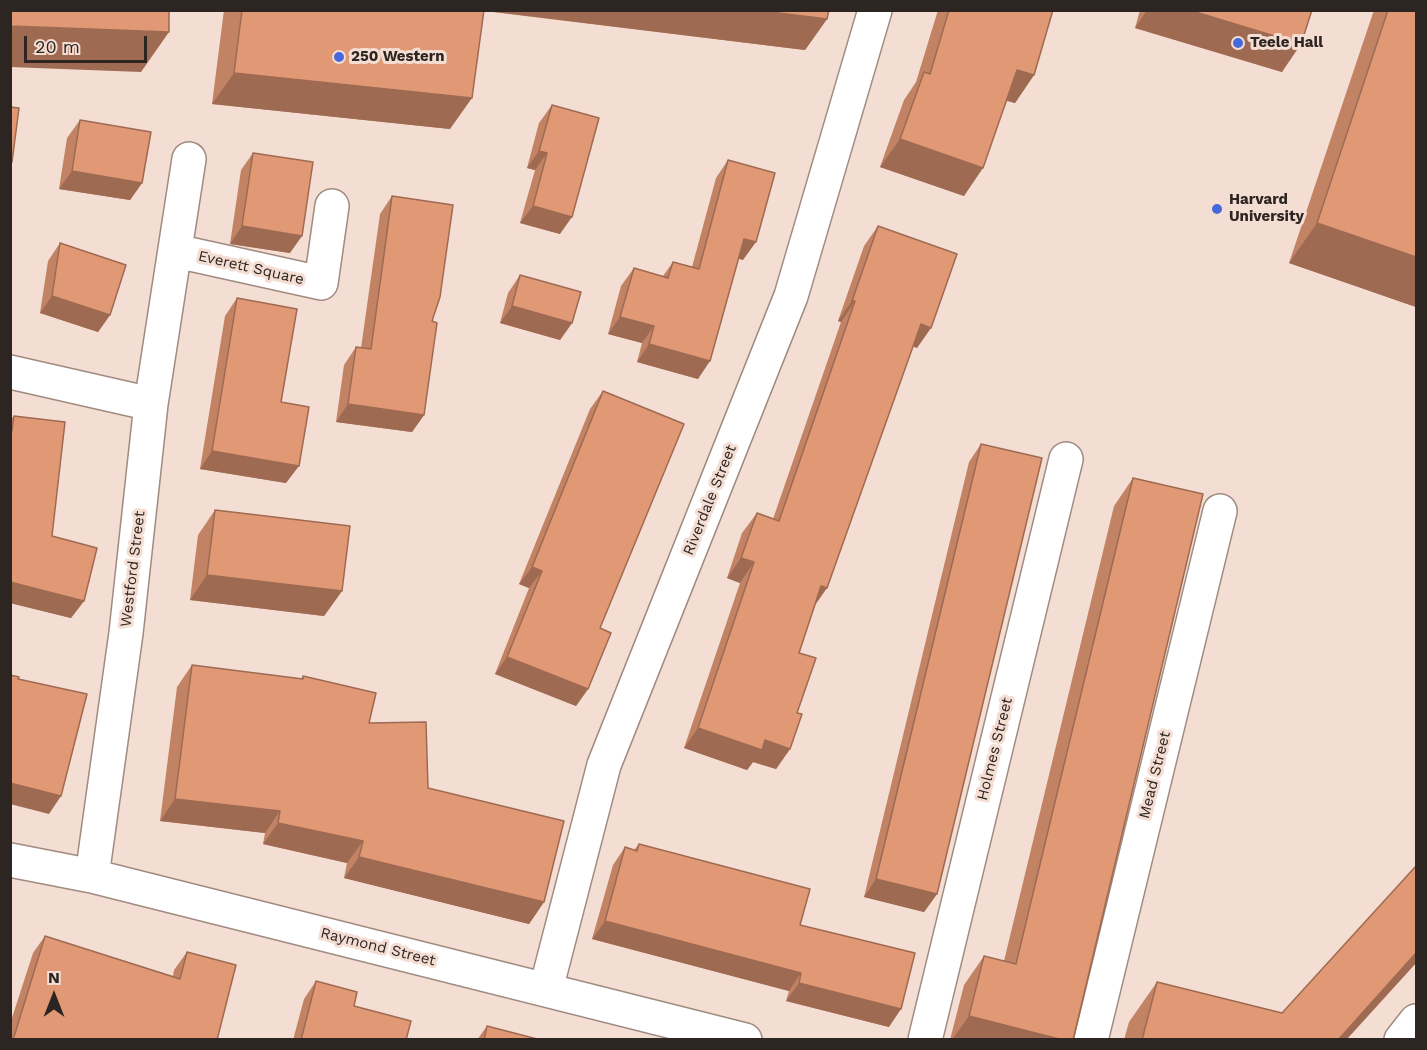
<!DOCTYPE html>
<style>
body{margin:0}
#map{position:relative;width:1427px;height:1050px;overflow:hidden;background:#f4ddd2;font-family:"Work Sans",sans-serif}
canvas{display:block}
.frame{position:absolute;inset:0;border:12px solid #2d2521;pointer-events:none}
.north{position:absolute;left:24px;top:966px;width:60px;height:60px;-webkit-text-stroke:4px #f4ddd2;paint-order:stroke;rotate:0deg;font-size:16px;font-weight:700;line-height:24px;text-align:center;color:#2d2521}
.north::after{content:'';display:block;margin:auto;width:21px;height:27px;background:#2d2521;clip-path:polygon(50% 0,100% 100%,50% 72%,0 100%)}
.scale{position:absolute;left:24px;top:36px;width:123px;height:27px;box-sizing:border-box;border:3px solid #2d2521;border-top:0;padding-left:8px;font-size:18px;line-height:21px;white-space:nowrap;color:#2d2521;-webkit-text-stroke:4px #f4ddd2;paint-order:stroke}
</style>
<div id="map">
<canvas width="1427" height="1050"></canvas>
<div class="frame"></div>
<div class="north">N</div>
<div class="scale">20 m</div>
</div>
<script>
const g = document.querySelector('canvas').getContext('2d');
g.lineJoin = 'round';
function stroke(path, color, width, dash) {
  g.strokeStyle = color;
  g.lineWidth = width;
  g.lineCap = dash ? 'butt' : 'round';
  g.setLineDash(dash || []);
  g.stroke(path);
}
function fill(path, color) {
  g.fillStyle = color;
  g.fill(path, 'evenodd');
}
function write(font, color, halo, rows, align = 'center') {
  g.font = font + ' "Work Sans",sans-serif';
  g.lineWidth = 6;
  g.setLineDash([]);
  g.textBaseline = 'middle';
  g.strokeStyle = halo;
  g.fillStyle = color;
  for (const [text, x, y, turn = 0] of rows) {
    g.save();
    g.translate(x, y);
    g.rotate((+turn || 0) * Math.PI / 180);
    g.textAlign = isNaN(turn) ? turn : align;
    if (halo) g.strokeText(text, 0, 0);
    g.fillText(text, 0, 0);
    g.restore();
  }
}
const minor = new Path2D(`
 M176,251L321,283L332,206
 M10,372L151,404L126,633L92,876
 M151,404L189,159
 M10,860L92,876L745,1040
 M546,989L604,765L791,296L875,10
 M925,1040L1066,459
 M1091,1040L1220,511
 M1401,1040L1416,1021`);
stroke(minor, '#a08b81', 36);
stroke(minor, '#fff', 33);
fill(new Path2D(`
 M224,10H829L827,19L805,50L484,11L450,129L212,104Z
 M938,10H1053L1034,75L1015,103L1007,101L964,196L880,167L904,100L916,82Z
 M1140,10H1312L1282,72L1135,28Z
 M1374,10H1416V307L1289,263Z
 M552,105L560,234L520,223L535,170L527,168L539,123Z
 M80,120L142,183L130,200L59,189L67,138Z
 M253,153L290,253L230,244L241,170Z
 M728,160L743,260L739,258L698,379L637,362L642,343L608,334L621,286L634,268L663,276L673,262L692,267L716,178Z
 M392,196L432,321L424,415L412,432L336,422L344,365L356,347L361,348L380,214Z
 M878,226L917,348L913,346L815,606L799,653L797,713L790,749L776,769L753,762L747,770L684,748L740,583L727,578L742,533L757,513L773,519L841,322L838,321L864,246Z
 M60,243L110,315L98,332L40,313L48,261Z
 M520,275L572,323L560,340L500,323L508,293Z
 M237,298L281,402L286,483L200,469L225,316Z
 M603,391L600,628L588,689L576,706L495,674L529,588L519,584L590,409Z
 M14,416L52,536L84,601L71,618L10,603V420Z
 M981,444L937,894L924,912L864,897L969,462Z
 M1133,478L1073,1040H950L964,985L984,956L1004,961L1114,506Z
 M215,510L342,591L324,616L190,600L198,535Z
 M192,665L301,679L303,676L369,723L428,788L544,902L529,924L344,878L347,863L263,844L265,833L160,821L177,687Z
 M639,844L800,925L889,1027L786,1001L789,991L592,939L613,865L625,847L634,850Z
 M1416,866V963L1346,1040H1124L1129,1022L1157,982L1282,1013Z
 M45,936L173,976L174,970L187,952L217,1040H10V1024L33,953Z
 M316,981L354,1006L406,1040H293L304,999Z
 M487,1026L541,1040H477Z`), '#c28365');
fill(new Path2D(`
 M479,10H755L827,19L805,50Z
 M1147,10H1189L1301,44L1282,72L1135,28Z
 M10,26L169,32L141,72L10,67Z
 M1017,70L1034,75L1015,103L998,98Z
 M234,73L472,98L450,129L212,104Z
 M900,139L983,168L964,196L880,167Z
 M539,151L547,153L535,170L527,168Z
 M72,171L142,183L130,200L59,189Z
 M533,206L572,217L560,234L520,223Z
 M1317,223L1416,257V307L1289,263Z
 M242,226L302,236L290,253L230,244Z
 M744,239L756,242L743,260L732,257Z
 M52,296L110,315L98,332L40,313Z
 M852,301H855L841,322L838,321Z
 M512,306L572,323L560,340L500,323Z
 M620,317L654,326L642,343L608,334Z
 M921,324L931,328L917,348L906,344Z
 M649,344L710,361L698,379L637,362Z
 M348,404L424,415L412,432L336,422Z
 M212,451L299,466L286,483L200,469Z
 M741,558L754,562L740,583L727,578Z
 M532,567L542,571L529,588L519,584Z
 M207,575L342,591L324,616L190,600Z
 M10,582L84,601L71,618L10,603Z
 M821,586L827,588L813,608Z
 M507,657L588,689L576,706L495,674Z
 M698,728L765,740L790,749L776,769L753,762L747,770L684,748Z
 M10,783L61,796L49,814L10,804Z
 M175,799L280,811L265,833L160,821Z
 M278,823L363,841L347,863L263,844Z
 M359,857L544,902L529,924L344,878Z
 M876,879L937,894L924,912L864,897Z
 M605,921L801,973L789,991L592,939Z
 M1416,953V963L1346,1040H1338Z
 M799,983L901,1009L889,1027L786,1001Z
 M969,1016L1063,1040H952Z`), '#9e6a52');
const building = new Path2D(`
 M10,10H169V32L10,26Z
 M242,10H484L472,98L234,73Z
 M755,10H829L827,19Z
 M949,10H1053L1034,75L1017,70L983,168L900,139L924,72L930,74Z
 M1189,10H1312L1301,44Z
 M1388,10H1416V257L1317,223Z
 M552,105L599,118L572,217L533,206L547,153L539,151Z
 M10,107L19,108L12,162L10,161Z
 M80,120L151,132L142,183L72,171Z
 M253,153L313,162L302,236L242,226Z
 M728,160L775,173L756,242L744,239L710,361L649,344L654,326L620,317L634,268L668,278L673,262L699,269Z
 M392,196L453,205L440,297L432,321L437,323L424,415L348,404L356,347L371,349Z
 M878,226L957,254L931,328L921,324L827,588L821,586L799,653L816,658L797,713L802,714L790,749L765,740L762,750L698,728L754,562L741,558L757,513L779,521L855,301H852Z
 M60,243L126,265L110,315L52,296Z
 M520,275L581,292L572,323L512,306Z
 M237,298L297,309L281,402L309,407L299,466L212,451Z
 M603,391L684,424L600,628L611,633L588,689L507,657L542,571L532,567Z
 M14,416L65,422L52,536L97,548L84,601L10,582V431H12Z
 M981,444L1042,458L937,894L876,879Z
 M1133,478L1203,494L1073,1040H1063L969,1016L984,956L1016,964Z
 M215,510L350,526L342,591L207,575Z
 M192,665L303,679V676L376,693L369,723L426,722L428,788L564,821L544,902L359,857L363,841L278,823L280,811L175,799Z
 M10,675L19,677L18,679L87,694L61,796L10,783Z
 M639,844L810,889L800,925L915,953L901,1009L799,983L801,973L605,921L625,847L637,851Z
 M1416,866V953L1338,1040H1142L1157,982L1282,1013Z
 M45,936L180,979L187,952L236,965L217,1040H13Z
 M316,981L357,992L354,1006L411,1021L406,1040H301Z
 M487,1026L541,1040H484Z`);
fill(building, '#e19875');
stroke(building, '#9e6a52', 1.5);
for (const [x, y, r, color] of [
 [1238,43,6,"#4569dc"],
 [339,57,6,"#4569dc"],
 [1217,209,6,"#4569dc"]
]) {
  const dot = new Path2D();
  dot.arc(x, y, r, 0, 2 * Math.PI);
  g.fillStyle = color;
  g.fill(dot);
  stroke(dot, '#f4ddd2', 2);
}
write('bold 15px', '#2d2521', '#f4ddd2', [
 ["Teele Hall",1250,43],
 ["250 Western",351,57],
 ["Harvard",1229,200],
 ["University",1229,217]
], 'left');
write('15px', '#2d2521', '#f4ddd2', [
 ["Everett Square",251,268,13],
 ["Riverdale Street",710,500,-68],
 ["Westford Street",133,569,-83],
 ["Holmes Street",995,749,-76],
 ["Mead Street",1155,775,-76],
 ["Raymond Street",378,947,14]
]);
</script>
